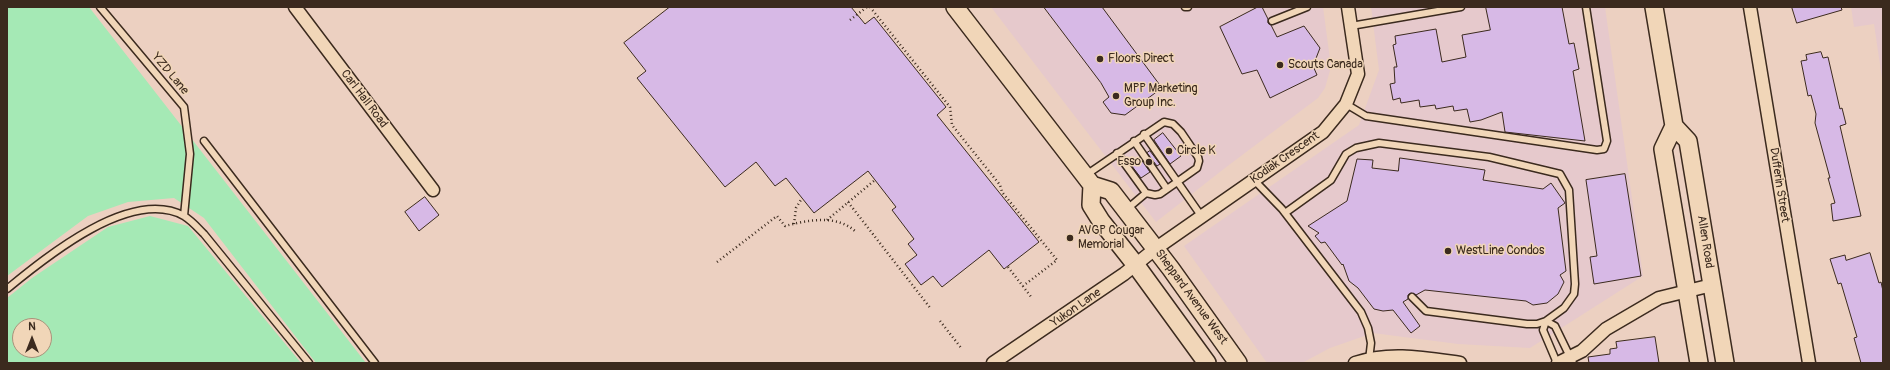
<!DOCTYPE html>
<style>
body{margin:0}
#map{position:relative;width:1890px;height:370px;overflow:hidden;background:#ecd0c1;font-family:Pangolin,sans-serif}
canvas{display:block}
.frame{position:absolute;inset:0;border:8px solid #3b2a1e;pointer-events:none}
.north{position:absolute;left:12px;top:318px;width:40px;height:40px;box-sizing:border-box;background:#f1d6b8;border:1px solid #a8917a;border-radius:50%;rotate:0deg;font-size:11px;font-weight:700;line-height:16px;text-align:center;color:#3b2a1e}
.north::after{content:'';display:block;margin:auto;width:14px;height:18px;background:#3b2a1e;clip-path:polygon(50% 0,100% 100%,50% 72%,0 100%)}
</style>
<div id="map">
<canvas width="1890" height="370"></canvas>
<div class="frame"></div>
<div class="north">N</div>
</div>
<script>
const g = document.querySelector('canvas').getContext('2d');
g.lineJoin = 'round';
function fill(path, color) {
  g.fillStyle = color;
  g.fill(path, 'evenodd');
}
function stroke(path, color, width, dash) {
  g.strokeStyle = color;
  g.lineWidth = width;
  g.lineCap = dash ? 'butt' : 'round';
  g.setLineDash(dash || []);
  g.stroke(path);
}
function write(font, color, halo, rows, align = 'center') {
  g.font = font + ' Pangolin,sans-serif';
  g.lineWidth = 3;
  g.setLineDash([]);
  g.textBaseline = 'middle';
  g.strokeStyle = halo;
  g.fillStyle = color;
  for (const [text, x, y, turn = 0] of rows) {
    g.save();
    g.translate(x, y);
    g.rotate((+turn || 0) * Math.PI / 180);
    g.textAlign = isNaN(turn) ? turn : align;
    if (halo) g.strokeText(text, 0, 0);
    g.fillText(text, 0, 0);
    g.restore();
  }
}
fill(new Path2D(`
 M991,7H1323L1331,67L1325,88L1318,98L1225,168L1156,222Z
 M1371,7H1605L1643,276L1530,348L1458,344L1373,333L1330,348L1302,363H1267L1184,246L1359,125L1379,70Z
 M1851,7H1883V85L1874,24L1854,27Z`), '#e6c9cc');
fill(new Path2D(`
 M7,7H89L366,363H316L204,218L174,198L128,202L88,216L7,276Z
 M150,216L188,226L301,363H7V298L32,278L108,227ZM20,326H44V350H20Z`), '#a5e9b5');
const building = new Path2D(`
 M670,7H851L865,24L874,17L946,107L937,115L1039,242L1004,269L989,250L942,287L933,276L921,285L905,264L917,255L908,244L914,239L892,210L896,207L868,171L814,213L786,178L775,186L756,162L725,187L637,78L646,71L624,43Z
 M1044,7H1102L1162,88L1125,115L1111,113L1103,102L1109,97L1101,83Z
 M1258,7H1262L1268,19V23L1271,25L1277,37L1304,26L1320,48L1313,66L1317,75L1270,98L1257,70L1242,74L1220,27Z
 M1486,7H1562L1569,44L1574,43L1579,69L1573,71L1585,141L1505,132L1502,112L1481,120L1470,122L1467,109L1454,111L1453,106L1436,109L1435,105L1420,107L1419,100L1401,103L1400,98L1393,100L1390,84L1395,83L1394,67H1397L1393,45L1396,44L1395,36L1436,29L1442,62L1466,57L1462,35L1490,30Z
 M1792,7H1841L1842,10L1797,23Z
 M1821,52L1823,58L1828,57L1840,109L1842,108L1846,124L1840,126L1861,216L1833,221L1831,204L1835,203L1828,178H1830L1815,123L1816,114L1811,95L1808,96L1801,61L1807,60L1806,55Z
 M1163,133L1181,156L1170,164L1154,140Z
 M1150,151L1160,164L1157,166L1147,153Z
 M1140,158L1150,172L1141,178L1131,165Z
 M1400,158L1485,170L1483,180L1543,189L1551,183L1565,203L1558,208L1566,271L1560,275L1564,282L1558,294L1547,303L1533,305L1526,301L1425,290L1416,295L1411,293L1408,295V299L1403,302L1420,326L1411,333L1393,310L1383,311L1374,309L1358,288L1349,281L1343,264L1342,265L1325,242L1321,243L1315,236L1319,233L1308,226L1347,201L1357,159L1373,160L1372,168L1398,171Z
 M1625,174L1641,276L1594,284L1590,257L1597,256L1586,180Z
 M425,197L439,215L419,231L405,212Z
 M1870,253L1879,283L1881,282L1883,291V363H1861L1854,338L1857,337L1841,283L1838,284L1830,259L1845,255L1846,260Z
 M1655,337L1659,363H1589L1588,357L1610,354V349L1617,348L1616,342Z`);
fill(building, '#d7b9e6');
stroke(building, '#3b2a1e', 1);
const service = new Path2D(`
 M100,7L184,107L190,154L184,216
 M1185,7H1188
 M1272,21L1307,7
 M1351,26L1461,7
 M1346,104L1366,116L1597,150L1604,149L1607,141L1586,7
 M1144,134L1202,217
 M204,141L375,363
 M1134,141L1167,189
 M1086,175L1164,122L1173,124L1181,132L1198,157L1199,161L1197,168L1160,194L1155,195L1146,193L1117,153
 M1254,180L1282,209L1361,312L1368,328L1371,343L1369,360
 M1127,209L1146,193
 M1285,213L1331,180L1346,154L1356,148L1379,143L1489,157L1560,174L1569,190L1575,284L1574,294L1564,308L1546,321L1537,324H1527L1426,311L1412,297
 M7,289C46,257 131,187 184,216C191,220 198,228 204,234L309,363
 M1557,363L1543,330L1546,321L1555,326L1573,363`);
const minor = new Path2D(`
 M295,7L433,190
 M1750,7L1809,363
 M993,363L1124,274L1155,249L1323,132L1346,104L1358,74L1348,7
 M1355,363C1390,351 1425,358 1460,363
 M1558,363L1582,351L1606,329L1659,298L1712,285`);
const secondary = new Path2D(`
 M955,7L1092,185L1111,191L1171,269L1238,363
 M1654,7L1674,126L1688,141L1725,363
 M1674,126L1663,149L1699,363
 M1092,185L1091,205L1101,221L1135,264L1207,363`);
stroke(service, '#3b2a1e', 9);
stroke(minor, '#3b2a1e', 15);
stroke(secondary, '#3b2a1e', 20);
stroke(new Path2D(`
 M870,7L950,107L952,125L1000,185L1002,192L1057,260L1023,286
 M850,20L867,7
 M848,202L931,309
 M827,220L875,180
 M794,224L796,208L802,198
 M717,262L777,216L785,226C808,220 837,214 856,232
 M1008,267L1032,298
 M940,321L962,349`), '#3b2a1e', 2.5, [1, 3]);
stroke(service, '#f1d6b8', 6);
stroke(minor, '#f1d6b8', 12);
stroke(secondary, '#f1d6b8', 17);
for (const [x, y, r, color] of [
 [1100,59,4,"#3b2a1e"],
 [1280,65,4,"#3b2a1e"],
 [1116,96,4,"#3b2a1e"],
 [1169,151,4,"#3b2a1e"],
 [1149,162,4,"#3b2a1e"],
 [1070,238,4,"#3b2a1e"],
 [1448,251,4,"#3b2a1e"]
]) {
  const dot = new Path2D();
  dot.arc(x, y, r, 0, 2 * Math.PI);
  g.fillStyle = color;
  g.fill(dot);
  stroke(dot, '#f1d6b8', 1.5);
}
write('12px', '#3b2a1e', '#f1d6b8', [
 ["Floors Direct",1108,59],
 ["Scouts Canada",1288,65],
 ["MPP Marketing",1124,89],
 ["Group Inc.",1124,103],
 ["Circle K",1177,151],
 ["Esso",1141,162,"right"],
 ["AVGP Cougar",1078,231],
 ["Memorial",1078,245],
 ["WestLine Condos",1456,251]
], 'left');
write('12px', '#3b2a1e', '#f1d6b8', [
 ["YZD Lane",170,74,50],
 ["Carl Hall Road",364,99,53],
 ["Kodiak Crescent",1285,158,-35],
 ["Dufferin Street",1779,185,81],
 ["Allen Road",1705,242,81],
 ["Sheppard Avenue West",1191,297,54],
 ["Yukon Lane",1076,308,-35]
]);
</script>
